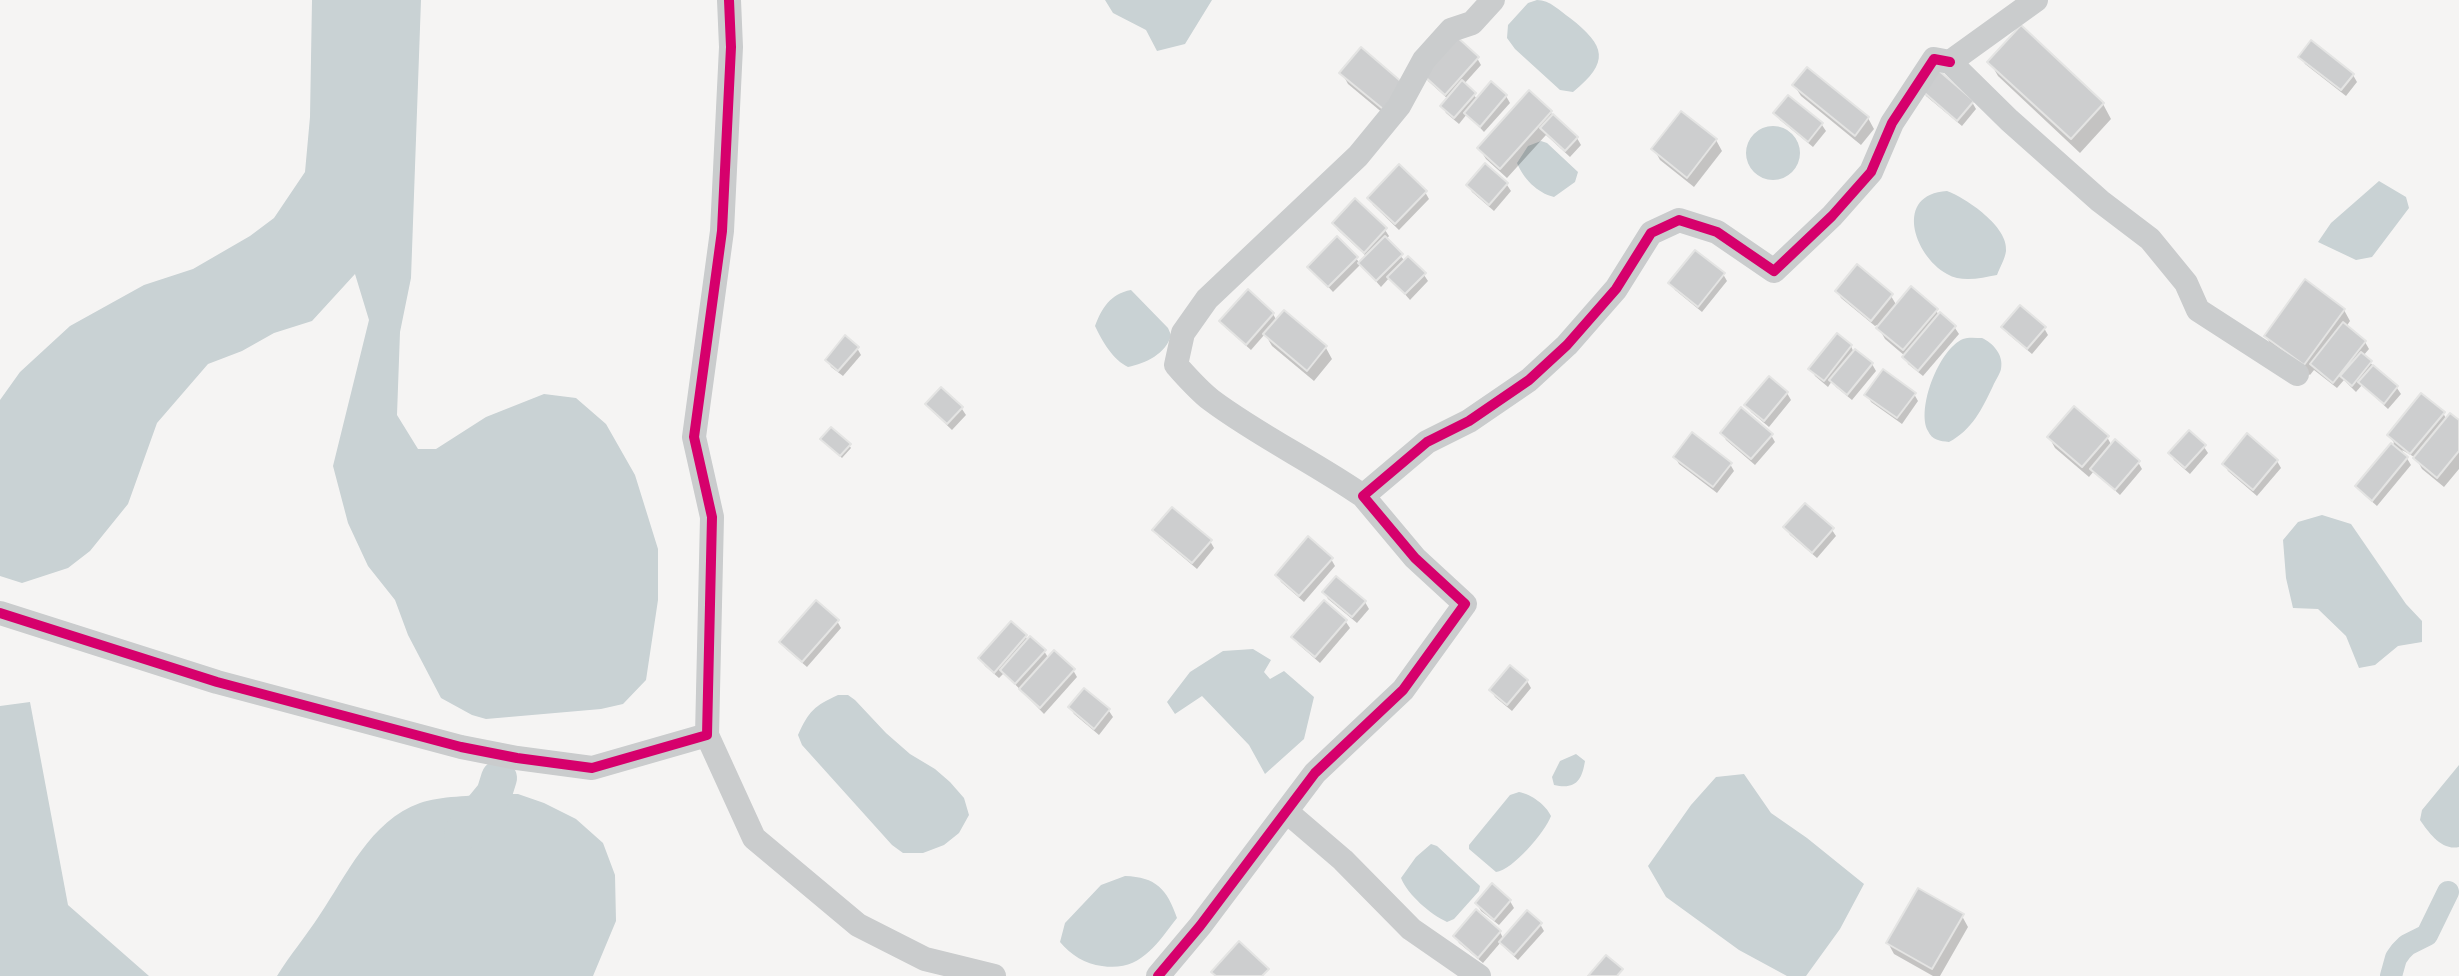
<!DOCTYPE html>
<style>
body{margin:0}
canvas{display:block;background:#f5f4f3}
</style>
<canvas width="2459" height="976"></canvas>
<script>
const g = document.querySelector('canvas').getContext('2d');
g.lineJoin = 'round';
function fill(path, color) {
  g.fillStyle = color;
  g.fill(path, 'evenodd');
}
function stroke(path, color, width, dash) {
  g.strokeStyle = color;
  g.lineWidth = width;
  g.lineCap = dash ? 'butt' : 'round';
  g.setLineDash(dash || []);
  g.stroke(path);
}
fill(new Path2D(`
 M312,0H421L411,278L400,332L397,415L418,449H436L486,417L544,394L576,398L606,424L635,475L658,549V600L646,680L623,704L601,709L486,719L472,715L441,698L408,635L395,600L368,566L348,523L333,466L369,320L355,274L312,321L274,333L242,351L208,364L157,423L128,504L90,551L68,568L22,583L0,576V400L20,372L70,326L144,285L193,269L250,236L274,218L305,172L310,117Z
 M1105,0H1212L1185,44L1157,51L1146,30L1113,13Z
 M1537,0C1550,0 1560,11 1570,18C1606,46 1610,62 1573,92L1560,90L1515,49L1507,38L1508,25L1528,3Z
 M1746 153a27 27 0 1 1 54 0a27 27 0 1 1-54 0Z
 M1541,141L1547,143L1578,172L1575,182L1554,197C1537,193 1523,178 1517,163L1528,146Z
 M2379,181L2406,197L2409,208L2372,257L2356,260L2318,242L2331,223Z
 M1947,191C1966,198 2009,227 2006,251C2005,259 2000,267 1997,275C1981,278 1962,283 1947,274C1913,255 1894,194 1947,191Z
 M1131,290L1168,328L1171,335C1166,354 1146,363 1128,367C1113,360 1102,341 1095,326C1102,308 1110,294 1131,290Z
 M1982,338C1993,343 2004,355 2001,369C2000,374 1995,381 1993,386C1982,409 1972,430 1949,442C1940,441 1932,440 1928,431C1916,409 1939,349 1963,339C1968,337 1976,338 1982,338Z
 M2322,515L2351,524L2406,604L2422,621V642L2398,646L2375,665L2359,668L2346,636L2318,609L2293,608L2286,578L2283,540L2298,522Z
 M1253,649L1271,660L1264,672L1270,679L1284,671L1314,697L1304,739L1265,774L1249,745L1202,696L1175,714L1167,702L1190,672L1223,651Z
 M838,695H848L855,700L886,733L910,754L935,769L950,782L964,798L969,815L959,833L944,845L923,853H903L892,845L802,745L798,735C809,711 814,706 838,695Z
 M30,702L68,905L149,976H0V706Z
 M1576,754L1585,761C1582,780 1576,790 1554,785L1552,777L1560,761Z
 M2459,765V847C2442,851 2429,833 2420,820L2422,810Z
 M1744,774L1771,813L1807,838L1864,884L1840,929L1806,976H1787L1739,950L1666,897L1648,866L1691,805L1716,777Z
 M1519,792C1531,794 1546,805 1551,816C1545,832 1513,870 1496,872L1469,849V845L1510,795Z
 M494,794H518L544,803L576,819L603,843L615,875L616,921L593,976H277C290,955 306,936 319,916C347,875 370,821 420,803C440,796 472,796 494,794Z
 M1431,844L1437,846L1480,886L1479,891L1454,919L1447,922C1430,914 1408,895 1401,878L1416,857Z
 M1125,876C1156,877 1167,889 1177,918C1156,945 1140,972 1102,966C1085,964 1071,955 1060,942L1065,923L1101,885Z`), '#c9d2d4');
fill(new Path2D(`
 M2021,28L2103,104L2111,119L2080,153L1998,76L1990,62Z
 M1361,50L1390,119L1348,84L1342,73Z
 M2301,57L2353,75L2357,82L2346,96L2305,64Z
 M1477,58L1481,65L1464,84L1478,100L1506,96L1510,103L1484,132L1467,114L1459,124L1446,113L1442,106L1448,99L1428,81L1424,74Z
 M1794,85L1868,118L1874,129L1861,145L1801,96Z
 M1922,89L1972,102L1976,109L1962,126L1926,96Z
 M1550,112L1577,138L1581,145L1570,157L1546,135L1507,178L1486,159L1479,148Z
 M1776,113L1822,125L1826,131L1813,147L1780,120Z
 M1716,140L1722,151L1694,187L1660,160L1654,149Z
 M1485,166L1507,185L1511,191L1494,211L1472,192L1468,185Z
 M1425,192L1429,199L1399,230L1373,205L1369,198Z
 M1334,223L1385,230L1389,236L1386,240L1405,261L1424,275L1428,281L1410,300L1390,277L1381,287L1361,264L1333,292L1310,267L1356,258L1360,264L1367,257L1338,230Z
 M1723,274L1727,281L1702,312L1675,290L1671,283Z
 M1837,291L1891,296L1897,306L1936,310L1939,316L1955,328L1959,334L1923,376L1908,364L1905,356L1885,339L1877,325L1875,326L1841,298Z
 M2344,310L2350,321L2346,327L2365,342L2369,349L2363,356L2397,388L2401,394L2388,409L2362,385L2356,392L2344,380L2337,388L2314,370L2310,375L2272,347L2266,336Z
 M1284,313L1326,348L1332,359L1314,381L1272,346L1265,334L1251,350L1226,328L1222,321L1273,314L1277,321Z
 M2004,327L2044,328L2048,335L2032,354L2008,334Z
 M1851,346L1854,353L1872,364L1876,371L1852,400L1836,387L1832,381L1828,387L1815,376L1811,369Z
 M857,348L861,355L843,376L831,367L827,360Z
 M941,389L962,409L966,415L952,430L932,411L928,404Z
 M1787,393L1791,400L1769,427L1751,412L1747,405Z
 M1914,394L1918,401L1902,424L1871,402L1867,395Z
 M2443,413L2447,420L2459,423V469L2444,487L2422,469L2416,458L2402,450L2411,465L2377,506L2362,493L2358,487L2394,443L2389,435Z
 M1722,433L1771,435L1775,442L1755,465L1726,440Z
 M2049,437H2107L2112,446L2138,462L2142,469L2120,495L2094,471L2089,477L2055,448Z
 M824,442L849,445L851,448L842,458Z
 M2204,447L2208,453L2190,474L2174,460L2170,453Z
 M1675,457L1730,464L1734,471L1717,493L1679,464Z
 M2277,461L2281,468L2257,496L2228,471L2224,464Z
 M1786,528L1832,530L1836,536L1817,558L1790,535Z
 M1155,530L1210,541L1214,548L1197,569L1159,537Z
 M1331,559L1335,566L1304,602L1281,582L1277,575Z
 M1324,592L1365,602L1369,609L1357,623L1328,599Z
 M1324,602L1346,622L1350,628L1320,663L1298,644L1294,637Z
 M837,621L841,628L807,667L786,649L782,642Z
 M1026,637L1028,641L1044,651L1049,659L1073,670L1077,677L1044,714L1004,673L999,678L985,666L981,659Z
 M1527,681L1531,688L1512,711L1495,697L1491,690Z
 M1084,690L1109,711L1113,717L1099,735L1074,714L1070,708Z
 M1510,901L1514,908L1499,925L1481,911L1477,904Z
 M1962,916L1968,927L1940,976H1933L1894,954L1888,943Z
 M1540,924L1544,931L1518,960L1506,949L1501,942L1483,963L1459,943L1455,936L1500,932L1504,940Z`), '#0003');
stroke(new Path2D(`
 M2391,976L2396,958L2401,951L2407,945L2427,935L2448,892`), '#c9d2d4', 22);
stroke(new Path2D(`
 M462,833L494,794L499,778`), '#c9d2d4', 36);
const building = new Path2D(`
 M2021,25L2104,103L2071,139L1987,62Z
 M1456,36L1479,57L1445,95L1422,74Z
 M2311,40L2354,74L2341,90L2298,57Z
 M1361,47L1404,84L1383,109L1339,73Z
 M1807,67L1869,117L1855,136L1792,85Z
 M1937,69L1974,101L1957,121L1920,89Z
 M1462,80L1476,93L1454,118L1440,106Z
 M1491,81L1507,95L1480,127L1464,113Z
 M1529,90L1552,111L1500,169L1477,148Z
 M1788,95L1823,123L1808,142L1773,113Z
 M1681,111L1717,139L1687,178L1651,149Z
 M1553,114L1578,137L1565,151L1540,128Z
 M1485,163L1508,183L1489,205L1466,185Z
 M1399,164L1427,191L1395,224L1367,198Z
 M1355,198L1387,228L1364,253L1332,223Z
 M1337,236L1358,257L1328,287L1307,267Z
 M1385,236L1403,254L1376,281L1358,263Z
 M1695,250L1725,273L1698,307L1668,283Z
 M1408,256L1426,273L1405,294L1387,277Z
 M1857,264L1893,294L1871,321L1835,291Z
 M2305,279L2345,309L2304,365L2264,336Z
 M1911,286L1938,309L1903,350L1876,328Z
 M1248,289L1274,313L1246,345L1219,321Z
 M2020,305L2046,327L2027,349L2001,327Z
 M1284,310L1327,346L1307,371L1263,334Z
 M1940,312L1956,326L1918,371L1902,357Z
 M2343,322L2366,341L2333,383L2310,364Z
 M1837,333L1852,345L1824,381L1808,369Z
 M845,335L859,347L838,371L825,360Z
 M1855,349L1873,363L1847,395L1829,380Z
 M2361,352L2372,361L2352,386L2340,376Z
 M2373,365L2398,386L2384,404L2358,382Z
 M1883,369L1916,393L1897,418L1864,395Z
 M1769,376L1788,392L1764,421L1744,405Z
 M941,387L963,407L947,424L925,404Z
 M2421,393L2445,412L2410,454L2387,435Z
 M2074,406L2109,436L2082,467L2047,437Z
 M1741,407L1773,434L1751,459L1720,433Z
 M2450,413L2459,420V451L2437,478L2413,458Z
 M831,427L851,444L840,456L820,439Z
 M2189,430L2206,445L2185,468L2168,453Z
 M1692,432L1732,463L1713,487L1673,457Z
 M2247,433L2278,460L2253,490L2222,464Z
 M2115,439L2140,461L2115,490L2090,469Z
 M2391,443L2408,457L2372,501L2355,486Z
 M1805,503L1834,528L1812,553L1783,527Z
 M1172,507L1212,540L1192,563L1152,530Z
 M1308,536L1333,558L1299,596L1275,575Z
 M1336,576L1366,601L1352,617L1322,592Z
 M816,600L839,620L802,662L779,642Z
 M1324,600L1347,620L1315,657L1291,637Z
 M1011,621L1027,635L994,673L978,658Z
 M1030,636L1046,650L1015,684L1000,670Z
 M1054,650L1075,669L1040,708L1019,689Z
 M1510,665L1528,680L1507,705L1489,690Z
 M1084,688L1110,709L1094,729L1068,707Z
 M1492,883L1511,900L1494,920L1475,903Z
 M1918,888L1964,914L1932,969L1886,943Z
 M1476,909L1501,931L1478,958L1453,936Z
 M1527,910L1542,923L1514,955L1499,942Z
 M1239,941L1269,969L1262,976H1216L1211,972Z
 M1606,955L1623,969L1617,976H1588Z`);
fill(building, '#cdcecf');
stroke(building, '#e4e4e3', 2);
stroke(new Path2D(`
 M2036,0L1950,62L2009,120L2100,201L2150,239L2186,283L2198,310L2297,374
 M1363,496C1314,462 1259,436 1211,400C1198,390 1187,377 1176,365L1183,333L1207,299L1358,156L1399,106L1424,60L1451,30L1472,23L1493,0
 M0,613L217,682L461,747L517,758L592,768L707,735L712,517L694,437L722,231L731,47L729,0
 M707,735L754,838L858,925L925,959L994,976
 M1287,812L1343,860L1411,929L1479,976
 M1158,976L1200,926L1315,773L1403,690L1465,604L1415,558L1363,496L1427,442L1469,421L1529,380L1567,345L1616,289L1651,233L1679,220L1717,232L1774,271L1832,216L1871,172L1892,123L1934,59L1950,62`), '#cacccd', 24);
stroke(new Path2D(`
 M0,613L217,682L461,747L517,758L592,768L707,735L712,517L694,437L722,231L731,47L729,0
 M1158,976L1200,926L1315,773L1403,690L1465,604L1415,558L1363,496L1427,442L1469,421L1529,380L1567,345L1616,289L1651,233L1679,220L1717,232L1774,271L1832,216L1871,172L1892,123L1934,59L1950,62`), '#d6006c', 10);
</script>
